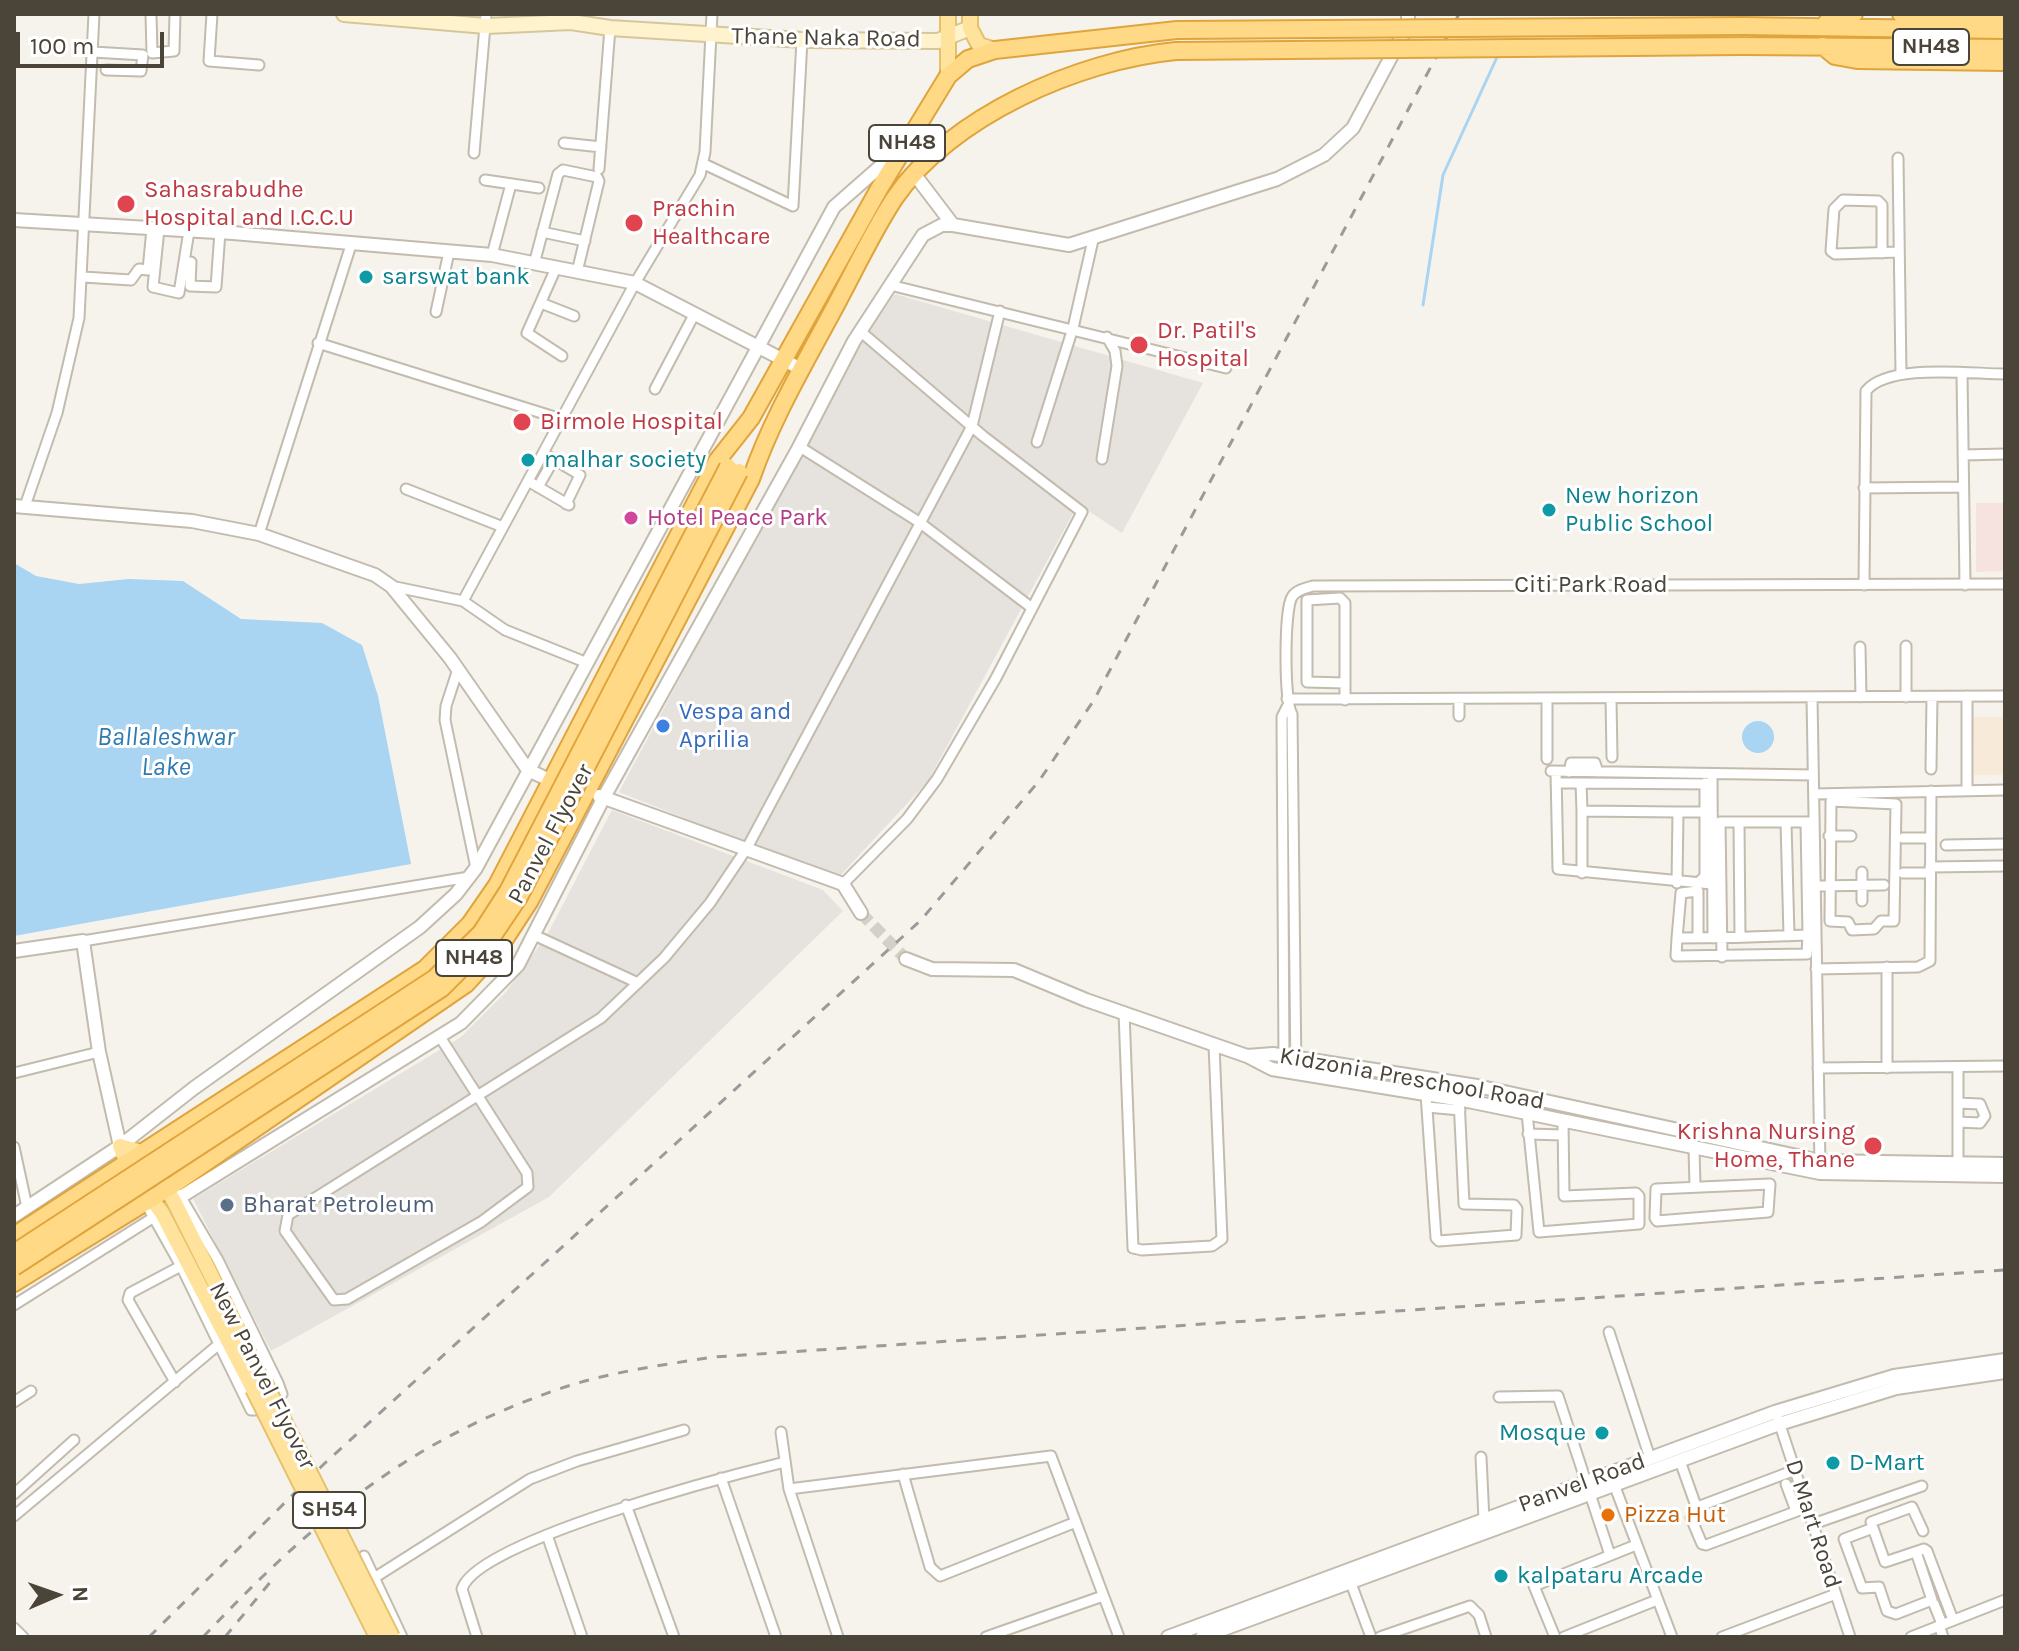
<!DOCTYPE html>
<style>
body{margin:0}
#map{position:relative;width:2019px;height:1651px;overflow:hidden;background:#f6f3ec;font-family:Karla,sans-serif}
canvas{display:block}
.frame{position:absolute;inset:0;border:16px solid #4b4439;pointer-events:none}
.north{position:absolute;left:16px;top:1555px;width:80px;height:80px;-webkit-text-stroke:6px #fff;paint-order:stroke;rotate:88deg;font-size:22px;font-weight:700;line-height:32px;text-align:center;color:#4b4439}
.north::after{content:'';display:block;margin:auto;width:28px;height:36px;background:#4b4439;clip-path:polygon(50% 0,100% 100%,50% 72%,0 100%)}
.scale{position:absolute;left:16px;top:32px;width:148px;height:36px;box-sizing:border-box;border:4px solid #4b4439;border-top:0;padding-left:10px;font-size:24px;line-height:28px;white-space:nowrap;color:#4b4439;-webkit-text-stroke:6px #fff;paint-order:stroke}
</style>
<div id="map">
<canvas width="2019" height="1651"></canvas>
<div class="frame"></div>
<div class="north">N</div>
<div class="scale">100 m</div>
</div>
<script>
const g = document.querySelector('canvas').getContext('2d');
g.lineJoin = 'round';
function fill(path, color) {
  g.fillStyle = color;
  g.fill(path, 'evenodd');
}
function stroke(path, color, width, dash) {
  g.strokeStyle = color;
  g.lineWidth = width;
  g.lineCap = dash ? 'butt' : 'round';
  g.setLineDash(dash || []);
  g.stroke(path);
}
function write(font, color, halo, rows, align = 'center') {
  g.font = font + ' Karla,sans-serif';
  g.lineWidth = 6;
  g.setLineDash([]);
  g.textBaseline = 'middle';
  g.strokeStyle = halo;
  g.fillStyle = color;
  for (const [text, x, y, turn = 0] of rows) {
    g.save();
    g.translate(x, y);
    g.rotate((+turn || 0) * Math.PI / 180);
    g.textAlign = isNaN(turn) ? turn : align;
    if (halo) g.strokeText(text, 0, 0);
    g.fillText(text, 0, 0);
    g.restore();
  }
}
fill(new Path2D(`
 M1973,717H2004V775H1974Z`), '#f7ead8');
fill(new Path2D(`
 M895,294L1203,383L1122,533L1078,504L928,781L837,879L619,792L858,345Z
 M612,810L823,890L843,911L549,1197L271,1351L193,1199L461,1037L505,993L547,935Z`), '#e6e2dd');
fill(new Path2D(`
 M1976,503H2005V571L1976,572Z`), '#f6e3e0');
fill(new Path2D(`
 M14,563L36,576L79,584L129,579L183,581L241,619L322,623L362,645L378,696L411,864L14,936Z
 M1742 737a16 16 0 1 1 32 0a16 16 0 1 1-32 0Z`), '#a9d4f2');
stroke(new Path2D(`
 M1423,305L1443,175L1498,55`), '#a9d4f2', 3);
stroke(new Path2D(`
 M861,913L906,959`), '#d4d0c8', 12, [12, 6]);
const minor = new Path2D(`
 M151,14L152,53L174,51L175,14
 M212,14L209,61L259,65
 M93,52L143,55L141,71L106,70
 M564,143L601,147
 M474,153L486,14
 M1898,158L1901,374
 M704,164L793,206L802,40
 M599,169L610,28
 M485,180L539,188
 M159,229L153,287L179,293L189,231
 M542,232L585,241
 M1882,253V205L1878,201L1843,200L1834,209L1831,251L1835,254L1899,252
 M492,255L511,184
 M191,262L190,286L216,287L220,232
 M534,264L558,174L563,170L597,177L599,181L577,272
 M556,268L527,333L562,356
 M83,277L131,280L139,269L148,270L152,229
 M890,285L1226,368
 M541,303L574,316
 M436,312L449,252
 M318,343L561,419
 M1962,374L1965,585
 M655,389L695,313
 M1037,442L1073,328L1093,240
 M800,447L919,522L1032,608
 M543,453L580,475L566,504
 M1963,455L2005,454
 M1102,459L1117,366L1115,351L1107,337
 M528,481L569,505
 M538,487L554,459
 M1864,488L1963,487
 M406,489L503,527
 M25,506L57,413L79,318L94,14
 M259,534L351,245
 M1864,585L1866,391C1888,363 1970,374 2005,374
 M391,586L463,601L505,630L585,662
 M463,601L635,283L700,175L705,152L712,14
 M1860,647L1861,697
 M458,669L446,706L445,720L476,868
 M1345,683L1307,682V600L1340,598L1345,603V700
 M1812,697L1820,1166
 M1906,697V646
 M1611,698L1612,757
 M1287,699L2005,696
 M1459,699V716
 M1547,699V759
 M1931,769L1932,697
 M1551,771L1813,775
 M1556,772L1558,869L1712,884
 M1569,772L1571,763H1595L1598,772
 M1712,775L1713,938
 M1556,783H1581L1582,811
 M1581,783L1712,784
 M1967,790V696
 M1814,794L2005,790
 M1831,801L1896,804L1894,921H1881L1874,929L1852,930L1848,922L1830,921Z
 M1678,812H1705
 M1739,822L1740,937
 M1786,822L1789,936
 M1806,822L1808,935L1807,954L1676,956L1677,938C1720,938 1764,937 1808,935H1816
 M1829,836H1851
 M1903,838H1930
 M1946,845L2005,844
 M1930,867L2005,866
 M1862,872V901
 M1582,873V811L1678,812L1677,883
 M1903,873H1930
 M843,884L907,819L937,779L996,678L1082,512L983,436L860,331
 M1697,884L1705,876V783
 M1815,886L1884,885
 M534,935L638,983
 M1677,938L1681,893L1698,891V938
 M83,941L469,877
 M1722,957L1720,822H1811
 M1816,969L1918,967L1930,961L1931,791
 M1124,1012L1133,1248L1142,1250L1212,1246L1222,1239L1214,1045
 M440,1037L527,1173L528,1187L481,1222L347,1299L334,1300L285,1231L288,1215L601,1018L664,958L710,903L747,848L972,426L1000,311
 M1284,1062L1282,717L1287,707
 M1958,1067V1162
 M1818,1068L2005,1066
 M1887,1068V967
 M14,1073L99,1052
 M1296,1073L1292,714C1284,703 1284,610 1292,597C1296,590 1306,588 1313,586L2005,584
 M1426,1094L1436,1238L1439,1241L1516,1235L1517,1209L1514,1205L1464,1204L1459,1099
 M1958,1103L1980,1104L1985,1116L1980,1123L1958,1122
 M1427,1107L1460,1110
 M1527,1113L1539,1232L1639,1224V1196L1636,1193L1564,1196L1563,1121
 M1528,1134L1563,1135
 M14,1147L27,1207
 M1694,1149L1695,1186
 M1770,1184L1768,1212L1657,1221L1655,1218L1656,1189Z
 M145,1202L181,1266L251,1410H258L282,1394L278,1383L218,1260L179,1194
 M14,1305L159,1214
 M1609,1332L1650,1458
 M175,1382L128,1300L130,1293L181,1266
 M1499,1397L1558,1396L1610,1555
 M14,1402L31,1391
 M1778,1419L1850,1637
 M781,1432L789,1489L838,1637
 M1481,1457L1484,1520
 M1680,1461L1696,1506H1700L1795,1470
 M903,1474L930,1567L940,1576L1076,1522
 M721,1478L776,1637
 M1612,1479L1672,1637
 M1786,1484L1796,1511
 M789,1489L1051,1456L1119,1637
 M14,1494L74,1440
 M626,1505L674,1637
 M14,1516L218,1345
 M1691,1518L1702,1544L1706,1545L1808,1507
 M1871,1522L1912,1507L1923,1531
 M1813,1524L1922,1486
 M547,1535L582,1637
 M1916,1552L1932,1600L1896,1614L1887,1611L1879,1587L1862,1588L1844,1539L1873,1528L1885,1562L1924,1549L1927,1551L1953,1620
 M364,1556L402,1637
 M374,1578L530,1479L577,1461L684,1430
 M1349,1578L1371,1637
 M1934,1604L1942,1624
 M1939,1625L1943,1637
 M14,1628L23,1637
 M477,1637L462,1589C476,1541 732,1475 785,1462
 M986,1637L1103,1596
 M1380,1637L1470,1606L1479,1615L1486,1637
 M1555,1637L1534,1586L1636,1545
 M1564,1637L1657,1600
 M1722,1637L1836,1594
 M1911,1637L2005,1600`);
const tertiary = new Path2D(`
 M915,175L953,225
 M14,220L233,233L492,255L635,283L801,369
 M14,506L192,521L259,534L375,575L391,586L450,658L528,770L558,784
 M599,796L843,884L861,913
 M14,951L83,941L99,1052L120,1146
 M906,959L932,969L1014,970L1086,1000L1247,1056L1272,1069L1468,1101L1820,1173L2005,1176
 M1247,1056L1273,1054L1477,1086L1820,1161L2005,1164
 M174,1201L461,1023L518,965L604,797L797,451L854,341L923,235L942,225H953L1069,245L1277,179L1324,155L1353,128L1408,25V14
 M14,1216L120,1146L194,1088L420,927L456,894L476,868L834,207L883,164L892,169
 M1168,1637L1775,1412L1894,1376L2005,1360
 M1202,1637L1779,1424L1896,1388L2005,1372`);
const secondary = new Path2D(`
 M344,14L486,26L571,22L610,28L802,40L938,41L970,28`);
const primary = new Path2D(`
 M970,14V28L979,45L995,50
 M948,76V14
 M130,1170L120,1146L144,1153L174,1201L265,1383
 M145,1190L162,1213L253,1389`);
const trunk = new Path2D(`
 M1901,14L2005,16
 M1826,23L1832,18L1854,14
 M1743,26L2005,30
 M1743,46L2005,48
 M1823,46L1835,56L1857,60L2005,62
 M14,1236L425,969L470,924L497,885L717,461L751,418L879,189L948,76L968,59L995,50L1177,30
 M14,1283L167,1189L466,984L499,948L529,902L751,479C771,421 801,370 830,316C851,278 870,236 894,199C950,116 1080,60 1176,51`);
stroke(minor, '#c2bbae', 13);
stroke(tertiary, '#c2bbae', 16);
stroke(secondary, '#d6c79b', 18);
stroke(primary, '#e6c16a', 18);
stroke(trunk, '#e0a43c', 20);
stroke(minor, '#fff', 9);
stroke(tertiary, '#fff', 12);
stroke(secondary, '#fff3cd', 14);
stroke(primary, '#ffe39c', 14);
stroke(trunk, '#ffd985', 16);
stroke(new Path2D(`
 M149,1637L325,1463L921,920L1039,781L1094,700L1459,14
 M203,1637C312,1522 407,1441 559,1389C609,1372 662,1365 714,1357L2005,1270
 M225,1637L272,1580`), '#9a9a9a', 3, [10, 10]);
const primaryBridge = new Path2D(`
 M265,1383L392,1637
 M253,1389L377,1637`);
const trunkBridge = new Path2D(`
 M1177,30L1743,26
 M1176,51L1743,46
 M14,1253L435,978L481,933L508,891L728,467
 M14,1267L442,988L490,940L519,897L739,472`);
stroke(primaryBridge, '#e6c16a', 18, []);
stroke(trunkBridge, '#e0a43c', 20, []);
stroke(primaryBridge, '#ffe39c', 14);
stroke(trunkBridge, '#ffd985', 16);
for (const [x, y, r, color] of [
 [126,204,10,"#e0444e"],
 [634,223,10,"#e0444e"],
 [366,277,8,"#0f9aa8"],
 [1139,345,10,"#e0444e"],
 [522,422,10,"#e0444e"],
 [528,460,8,"#0f9aa8"],
 [1549,510,8,"#0f9aa8"],
 [631,518,8,"#d1479c"],
 [663,726,8,"#3f7fe0"],
 [1873,1146,10,"#e0444e"],
 [227,1205,8,"#5c6f8a"],
 [1602,1433,8,"#0f9aa8"],
 [1833,1463,8,"#0f9aa8"],
 [1608,1515,8,"#e8710a"],
 [1501,1576,8,"#0f9aa8"]
]) {
  const dot = new Path2D();
  dot.arc(x, y, r, 0, 2 * Math.PI);
  g.fillStyle = color;
  g.fill(dot);
  stroke(dot, '#fff', 3);
}
for (const [x, y, w] of [
 [1931,47,76],
 [907,143,76],
 [474,958,76],
 [329,1510,72]
]) {
  const box = new Path2D();
  box.roundRect(x - w / 2, y - 18, w, 36, 6);
  g.fillStyle = '#fff';
  g.fill(box);
  stroke(box, '#4b4439', 2);
}
write('bold 22px', '#4b4439', null, [
 ["NH48",1931,47],
 ["NH48",907,143],
 ["NH48",474,958],
 ["SH54",329,1510]
]);
write('24px', '#4b4439', '#fff', [
 ["Thane Naka Road",826,38,1],
 ["Citi Park Road",1591,585],
 ["Panvel Flyover",551,834,-62],
 ["Kidzonia Preschool Road",1412,1079,10],
 ["New Panvel Flyover",262,1376,63],
 ["Panvel Road",1582,1483,-20],
 ["D Mart Road",1813,1524,72]
]);
write('24px', '#be3a42', '#fff', [
 ["Sahasrabudhe",144,190],
 ["Hospital and I.C.C.U",144,218],
 ["Prachin",652,209],
 ["Healthcare",652,237],
 ["Dr. Patil's",1157,331],
 ["Hospital",1157,359],
 ["Birmole Hospital",540,422],
 ["Krishna Nursing",1855,1132,"right"],
 ["Home, Thane",1855,1160,"right"]
], 'left');
write('24px', '#0d838f', '#fff', [
 ["sarswat bank",382,277],
 ["malhar society",544,460],
 ["New horizon",1565,496],
 ["Public School",1565,524],
 ["Mosque",1586,1433,"right"],
 ["D-Mart",1849,1463],
 ["kalpataru Arcade",1517,1576]
], 'left');
write('24px', '#b23c85', '#fff', [
 ["Hotel Peace Park",647,518]
], 'left');
write('24px', '#366cbe', '#fff', [
 ["Vespa and",679,712],
 ["Aprilia",679,740]
], 'left');
write('24px', '#4e5e75', '#fff', [
 ["Bharat Petroleum",243,1205]
], 'left');
write('24px', '#c56008', '#fff', [
 ["Pizza Hut",1624,1515]
], 'left');
write('italic 26px', '#2e7ab2', '#fff', [
 ["Ballaleshwar",166,738],
 ["Lake",166,768]
]);
</script>
